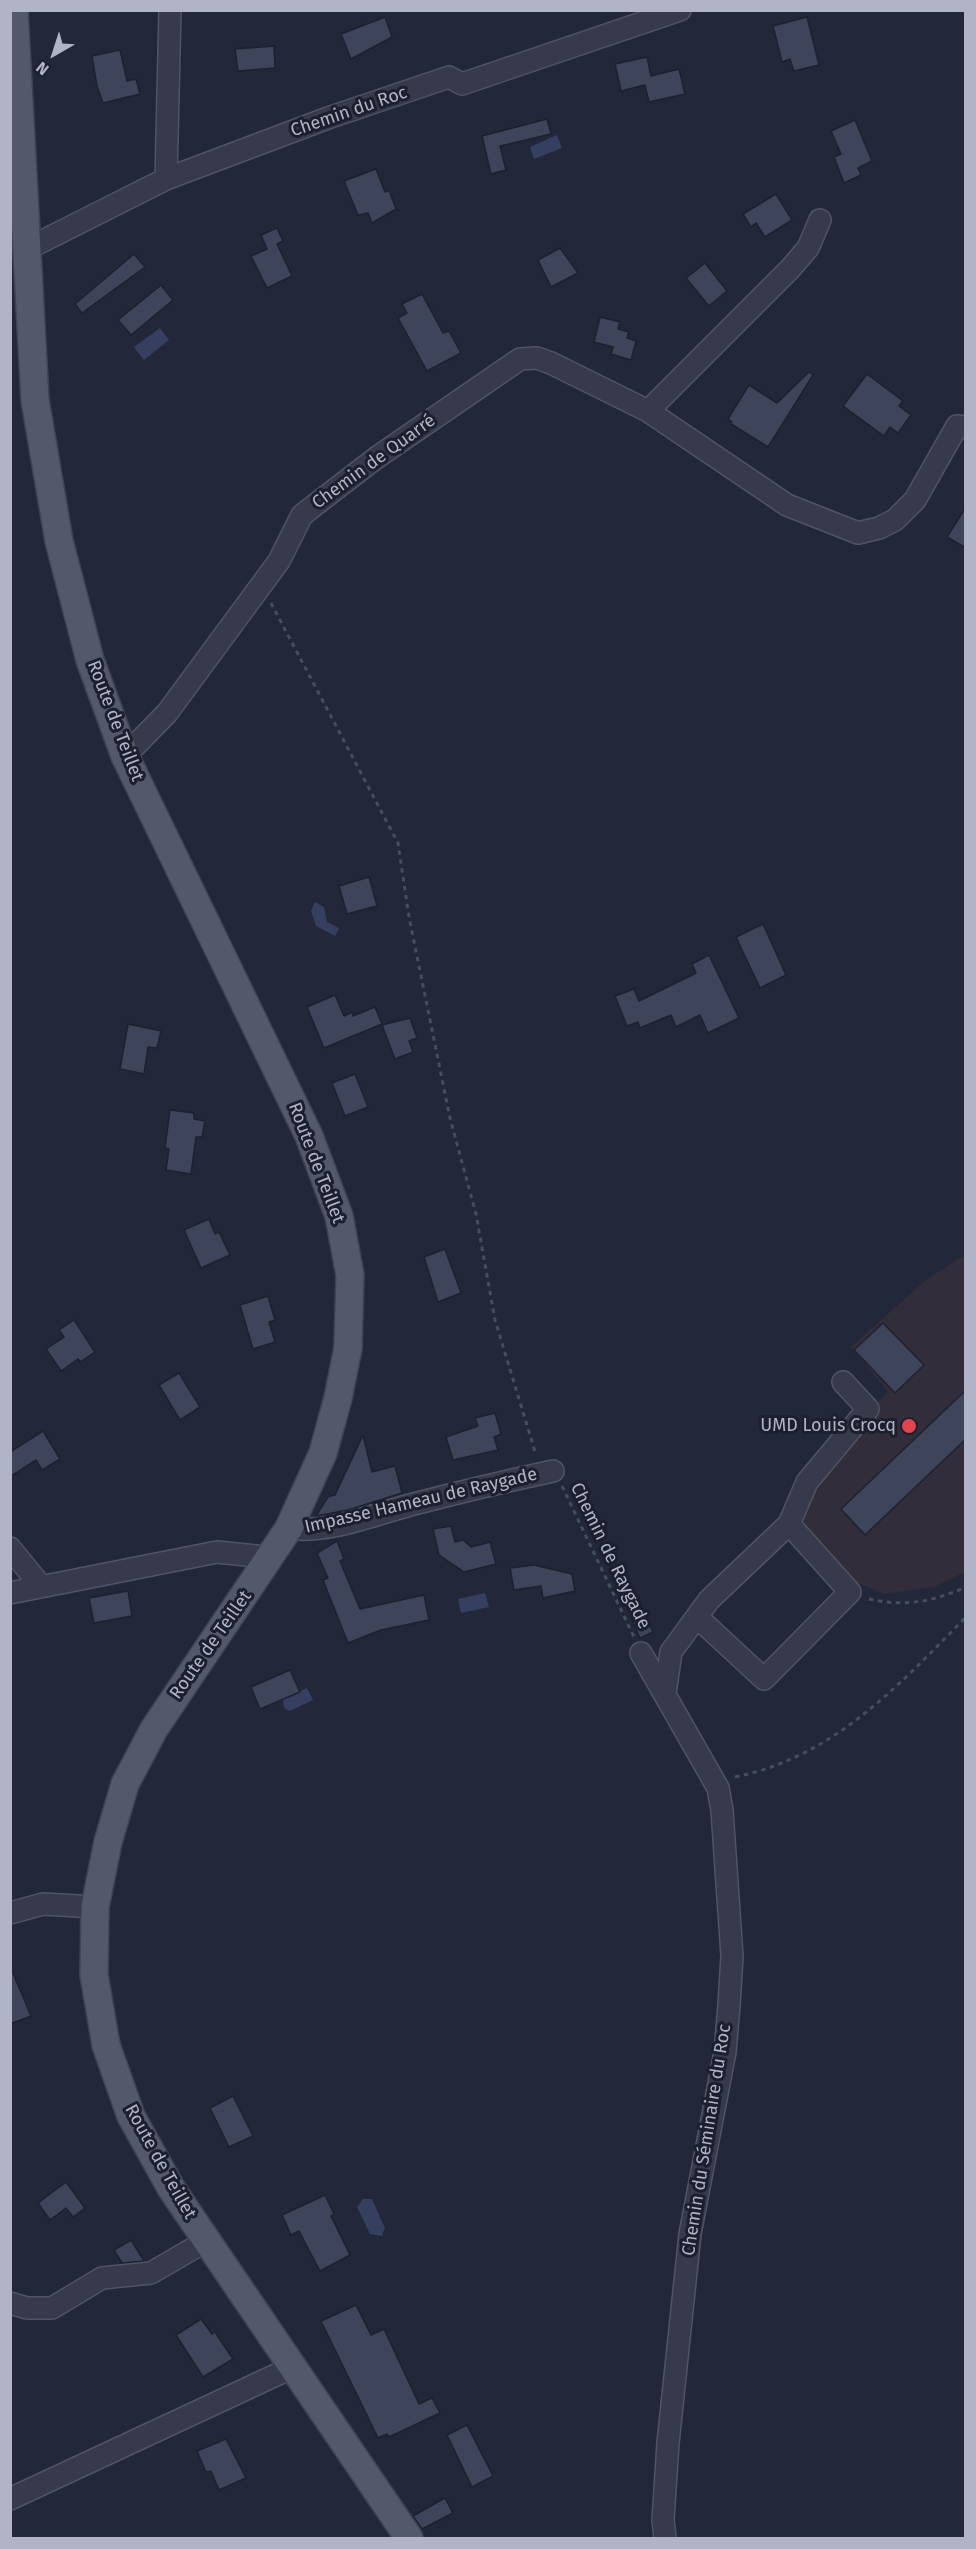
<!DOCTYPE html>
<meta charset="utf-8">
<style>
body{margin:0}
#map{position:relative;width:976px;height:2549px;overflow:hidden;background:#222739;font-family:"Fira Sans",sans-serif}
canvas{display:block}
.frame{position:absolute;inset:0;border:12px solid #b0b4c6;pointer-events:none}
.north{position:absolute;left:24px;top:24px;width:60px;height:60px;-webkit-text-stroke:4px #1b1f2e;paint-order:stroke;rotate:219deg;font-size:16px;font-weight:700;line-height:24px;text-align:center;color:#b0b4c6}
.north::after{content:'';display:block;margin:auto;width:21px;height:27px;background:#b0b4c6;clip-path:polygon(50% 0,100% 100%,50% 72%,0 100%)}
</style>
<div id="map">
<canvas width="976" height="2549"></canvas>
<div class="frame"></div>
<div class="north">N</div>
</div>
<script>
const g = document.querySelector('canvas').getContext('2d');
g.lineJoin = 'round';
function fill(path, color) {
  g.fillStyle = color;
  g.fill(path, 'evenodd');
}
function stroke(path, color, width, dash) {
  g.strokeStyle = color;
  g.lineWidth = width;
  g.lineCap = dash ? 'butt' : 'round';
  g.setLineDash(dash || []);
  g.stroke(path);
}
function write(font, color, halo, rows, align = 'center') {
  g.font = font + ' "Fira Sans",sans-serif';
  g.lineWidth = 6;
  g.setLineDash([]);
  g.textBaseline = 'middle';
  g.strokeStyle = halo;
  g.fillStyle = color;
  for (const [text, x, y, turn = 0] of rows) {
    g.save();
    g.translate(x, y);
    g.rotate((+turn || 0) * Math.PI / 180);
    g.textAlign = isNaN(turn) ? turn : align;
    if (halo) g.strokeText(text, 0, 0);
    g.fillText(text, 0, 0);
    g.restore();
  }
}
fill(new Path2D(`
 M965,1255V1572L936,1586L885,1594L843,1577L793,1519L818,1460L888,1392L851,1347L927,1279Z`), '#322d3b');
fill(new Path2D(`
 M557,135L562,148L534,159L530,147Z
 M160,328L169,340L144,360L134,347Z
 M315,902L324,907L327,922L339,928L335,936L316,926L311,911Z
 M485,1593L489,1607L461,1613L458,1599Z
 M307,1688L313,1700L290,1711L285,1709L283,1703L284,1699Z
 M363,2199H372L385,2228L382,2236L370,2234L357,2207Z`), '#363f60');
const building = new Path2D(`
 M385,17L392,37L351,59L341,34Z
 M807,17L819,65L794,71L790,59L782,62L773,26Z
 M274,46L275,68L238,71L235,49Z
 M120,50L127,81L136,79L140,94L103,103L97,86L92,56Z
 M647,57L651,76L679,69L685,94L649,102L645,85L621,91L615,64Z
 M547,119L551,134L500,146L506,170L491,174L482,136Z
 M855,120L872,161L858,168L861,175L844,183L834,157L841,154L831,131Z
 M376,169L385,192L389,190L396,209L372,223L368,213L358,215L344,181Z
 M776,194L792,220L765,237L756,223L751,227L743,214Z
 M277,228L283,241L277,244L292,276L267,288L251,256L267,249L261,235Z
 M560,248L578,273L551,287L538,260Z
 M134,254L145,267L82,313L75,304Z
 M705,263L727,291L709,306L686,278Z
 M161,285L173,300L131,335L118,320Z
 M422,294L443,333L449,331L461,353L427,371L398,318L407,313L402,304Z
 M600,317L620,322L618,329L629,332L627,338L636,341L631,360L611,354L613,347L594,342Z
 M809,372L813,375L768,447L731,424L732,422L728,419L749,385L777,403Z
 M867,374L903,401L899,406L911,415L898,433L890,427L884,436L843,406Z
 M966,507V548L947,537Z
 M369,877L377,906L347,914L339,886Z
 M763,924L786,975L760,988L736,937Z
 M709,955L739,1018L708,1033L700,1015L676,1027L671,1015L640,1028L638,1022L627,1026L615,996L634,989L639,1001L696,973L692,964Z
 M335,995L344,1016L352,1012L353,1016L375,1007L382,1024L324,1048L307,1007Z
 M410,1018L417,1038L409,1041L413,1052L395,1059L382,1025Z
 M128,1024L161,1031L157,1048L148,1047L144,1074L120,1069Z
 M355,1074L368,1107L345,1116L332,1083Z
 M170,1110L194,1113V1119L205,1121L202,1137H196L191,1174L166,1170L169,1149L165,1148Z
 M209,1219L215,1234L219,1232L230,1255L201,1268L184,1230Z
 M445,1249L461,1293L438,1302L424,1257Z
 M268,1296L275,1320L269,1322L275,1342L253,1349L240,1305Z
 M74,1320L95,1352L80,1362L78,1359L61,1371L46,1349L64,1337L59,1330Z
 M883,1323L924,1365L895,1393L854,1350Z
 M179,1373L200,1407L180,1420L159,1385Z
 M966,1390V1439L865,1535L841,1509Z
 M495,1413L501,1434L494,1437L498,1450L453,1460L446,1437L478,1426L475,1418Z
 M43,1431L60,1459L42,1470L36,1460L10,1477V1452Z
 M363,1435L372,1472L395,1466L402,1493L348,1510L316,1516L328,1497L335,1495Z
 M451,1526L455,1542L463,1540L471,1547L490,1542L496,1564L464,1572L439,1555L433,1529Z
 M337,1541L344,1559L340,1561L360,1609L424,1595L429,1620L381,1630L348,1643L323,1580L328,1578L317,1553Z
 M534,1565L572,1574L575,1591L543,1598L541,1586L514,1590L510,1568Z
 M128,1591L132,1616L94,1623L89,1598Z
 M635,1592L653,1632L640,1638L622,1598Z
 M290,1670L300,1692L260,1709L251,1687Z
 M10,1966L31,2016L10,2024Z
 M233,2096L253,2136L229,2147L210,2108Z
 M66,2182L85,2208L73,2217L66,2208L50,2220L38,2203Z
 M325,2195L334,2214L331,2216L350,2255L320,2271L299,2231L291,2235L282,2215Z
 M131,2240L144,2261L122,2263L114,2250Z
 M356,2305L371,2335L384,2329L419,2404L432,2398L440,2413L389,2437L387,2434L378,2438L321,2321Z
 M201,2319L212,2334L215,2332L233,2359L203,2377L176,2335Z
 M467,2425L493,2476L472,2487L447,2435Z
 M226,2439L246,2478L219,2490L211,2471L206,2472L197,2451Z
 M445,2498L453,2513L422,2529L413,2516Z`);
fill(building, '#3e4459');
stroke(building, '#1d2130', 1.5);
const minor = new Path2D(`
 M166,179L170,10
 M27,249L166,179L328,118L449,77L462,84L680,10
 M648,411L790,269L808,248L820,220
 M125,756L167,713L279,561L302,515L376,458L520,359L537,358L551,363L648,411L787,505L858,533L879,528L895,520L915,500L957,426L966,427
 M289,1528C325,1535 378,1513 414,1504C460,1492 507,1481 553,1471
 M10,1548L41,1586
 M10,1593L217,1552L256,1556L268,1561
 M697,1617L764,1679L850,1592L789,1524
 M641,1653L718,1788L722,1810L732,1956L729,2005L725,2052L690,2234L668,2443L663,2520L665,2538
 M665,1694L671,1652L709,1600L789,1524L807,1482L868,1409L843,1382
 M10,1913L43,1904L95,1907
 M10,2303L27,2308H52L102,2278L151,2273L206,2241
 M10,2499L291,2368`);
const major = new Path2D(`
 M14,10L35,400L59,541L90,660L125,756L309,1136L339,1216L350,1275L348,1348L338,1398L323,1453L289,1528L154,1729L125,1784L108,1842L95,1907L94,1975L106,2045L131,2116L171,2188L409,2538`);
stroke(minor, '#505464', 24);
stroke(major, '#3f4353', 30);
stroke(new Path2D(`
 M271,603L398,843L409,917L450,1118L476,1214L495,1320L536,1455
 M562,1486L634,1637
 M869,1599C905,1607 932,1602 966,1587
 M735,1777C834,1757 898,1686 966,1617`), '#425058', 3, [4.5, 4.5]);
stroke(minor, '#363a4a', 21);
stroke(major, '#53586a', 27);
for (const [x, y, r, color] of [
 [909,1426,8,"#e0444e"]
]) {
  const dot = new Path2D();
  dot.arc(x, y, r, 0, 2 * Math.PI);
  g.fillStyle = color;
  g.fill(dot);
  stroke(dot, '#1b1f2e', 2);
}
write('18px', '#b0b4c6', '#1b1f2e', [
 ["Chemin du Roc",349,112,-19],
 ["Chemin de Quarré",374,462,-36],
 ["Route de Teillet",115,721,69],
 ["Route de Teillet",316,1163,69],
 ["Impasse Hameau de Raygade",421,1501,-13],
 ["Chemin de Raygade",610,1556,64],
 ["Route de Teillet",211,1645,-55],
 ["Chemin du Séminaire du Roc",707,2140,-81],
 ["Route de Teillet",160,2162,61]
]);
write('18px', '#b0b4c6', '#1b1f2e', [
 ["UMD Louis Crocq",896,1426]
], 'right');
</script>
